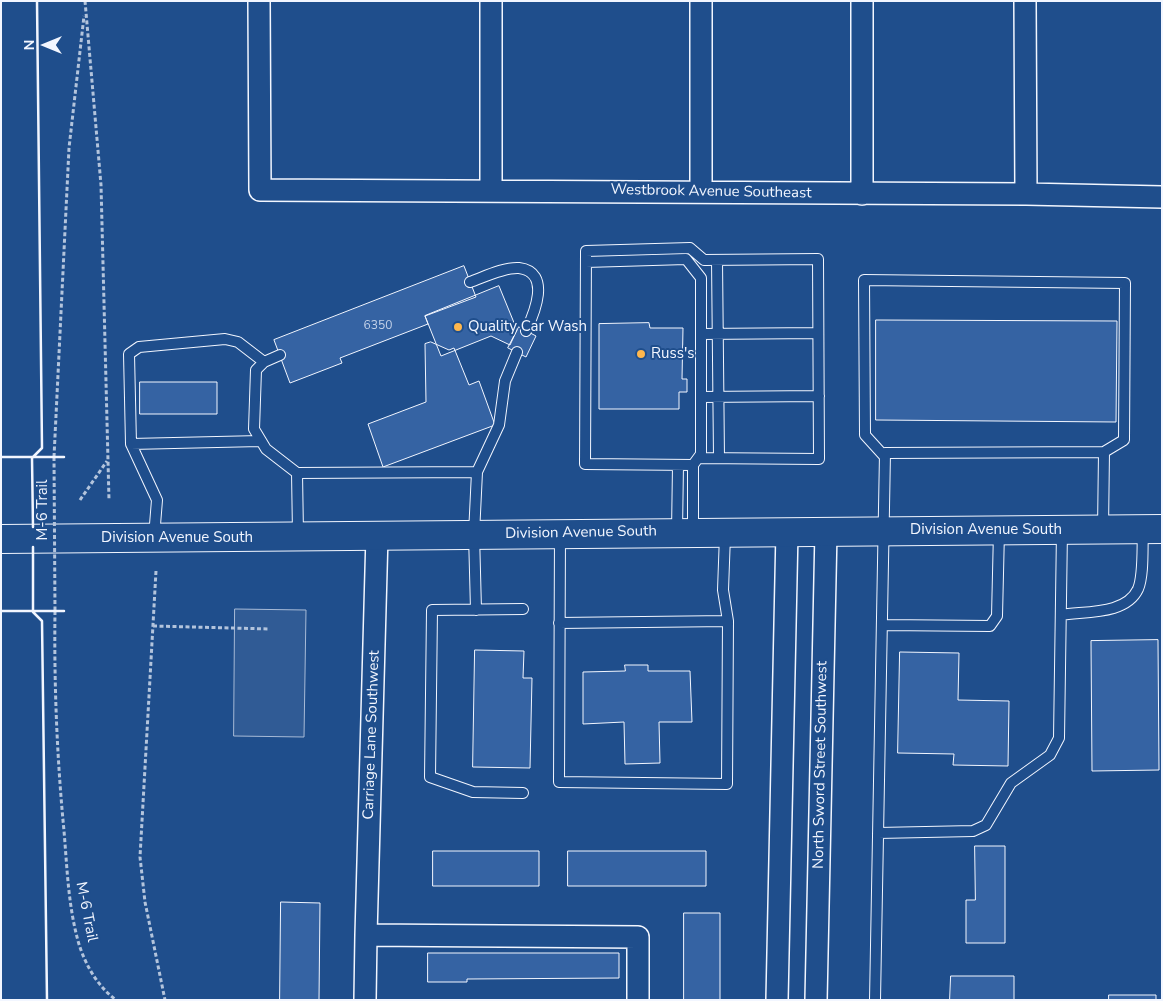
<!DOCTYPE html>
<style>
body{margin:0}
#map{position:relative;width:1163px;height:1001px;overflow:hidden;background:#1f4e8c;font-family:"Nunito Sans",sans-serif}
canvas{display:block}
.frame{position:absolute;inset:0;border:2px solid #f2f6ff;pointer-events:none}
.north{position:absolute;left:20px;top:20px;width:50px;height:50px;-webkit-text-stroke:4px #1f4e8c;paint-order:stroke;rotate:270deg;font-size:14px;font-weight:700;line-height:20px;text-align:center;color:#f2f6ff}
.north::after{content:'';display:block;margin:auto;width:18px;height:22px;background:#f2f6ff;clip-path:polygon(50% 0,100% 100%,50% 72%,0 100%)}
</style>
<div id="map">
<canvas width="1163" height="1001"></canvas>
<div class="frame"></div>
<div class="north">N</div>
</div>
<script>
const g = document.querySelector('canvas').getContext('2d');
g.lineJoin = 'round';
function fill(path, color) {
  g.fillStyle = color;
  g.fill(path, 'evenodd');
}
function stroke(path, color, width, dash) {
  g.strokeStyle = color;
  g.lineWidth = width;
  g.lineCap = dash ? 'butt' : 'round';
  g.setLineDash(dash || []);
  g.stroke(path);
}
function write(font, color, halo, rows, align = 'center') {
  g.font = font + ' "Nunito Sans",sans-serif';
  g.lineWidth = 4;
  g.setLineDash([]);
  g.textBaseline = 'middle';
  g.strokeStyle = halo;
  g.fillStyle = color;
  for (const [text, x, y, turn = 0] of rows) {
    g.save();
    g.translate(x, y);
    g.rotate((+turn || 0) * Math.PI / 180);
    g.textAlign = isNaN(turn) ? turn : align;
    if (halo) g.strokeText(text, 0, 0);
    g.fillText(text, 0, 0);
    g.restore();
  }
}
const parking = new Path2D(`
 M235,609L306,610L304,737L234,736Z`);
fill(parking, '#305b95');
stroke(parking, '#a8bbd7', 1);
const building = new Path2D(`
 M464,266L476,297L425,316L428,324L340,358L342,363L290,383L274,340Z
 M499,286L517,330L510,345L491,336L441,356L425,316Z
 M876,320L1117,321L1116,422L876,420Z
 M649,323L650,328H683L682,379H687V392H679V409H599V324Z
 M519,327L536,336L526,357L508,348Z
 M431,342L449,350L454,348L469,385L479,381L495,425L383,467L368,424L426,402L425,344Z
 M140,382H217V414H140Z
 M1158,640L1159,770L1092,771L1091,641Z
 M475,650L524,651L523,678H532L530,768L473,767Z
 M900,652L959,653L958,700L1009,701L1008,766L953,765L954,754L898,753Z
 M625,665H648V671H690L692,722H659L660,763L625,764L624,722L583,724V672L625,671Z
 M975,846H1005V943H966V900H975Z
 M433,851H539V886H433Z
 M568,851H706V886H568Z
 M281,902L320,903L319,1000H280Z
 M684,913H720V1000H684Z
 M428,953H619V978L467,979V982H428Z
 M951,976H1014V1000H950Z
 M1109,995H1156V1000H1109Z`);
fill(building, '#3563a3');
stroke(building, '#f2f6ff', 1);
const service = new Path2D(`
 M717,260L719,458
 M586,262L686,259L701,278V454L693,465V531
 M470,282C484,277 504,267 519,268C552,272 534,314 526,331
 M701,334L818,333
 M280,355L264,362L256,370L254,429L266,449L297,473L298,534
 M701,397L819,396
 M131,444L260,441
 M885,457L865,435L864,280L1125,283L1124,440L1104,452
 M693,465L585,464L586,251L690,248L704,260L818,259L819,459L698,458
 M297,473L477,472
 M677,531L678,465
 M560,534L559,782L727,784L728,621L723,590L725,535
 M154,537L157,500L131,444L129,354L139,347L225,339L238,342L264,362
 M476,610L474,534L477,472L499,425L505,381L517,352
 M1061,615C1085,611 1126,615 1138,589C1144,575 1142,546 1143,530
 M559,623L728,621
 M883,625L990,626L997,616L999,531
 M523,793L473,792L430,777L432,610L523,609
 M878,833L973,831L986,825L1011,783L1050,755L1059,738L1062,530
 M875,1000L885,453L1104,452L1103,529`);
const minor = new Path2D(`
 M259,1L260,190L1026,194L1162,197
 M491,1V191
 M1025,1L1026,194
 M701,192V1
 M862,194V1
 M366,935L377,535
 M365,1000L366,935L638,937V1000
 M777,1000L787,531
 M816,1000L826,531`);
const primary = new Path2D(`
 M1,539L1162,529`);
stroke(service, '#f2f6ff', 12);
stroke(minor, '#f2f6ff', 24);
stroke(primary, '#f2f6ff', 30);
stroke(new Path2D(`
 M85,1L101,185L109,500
 M54,457L69,148L84,16
 M80,500L107,461
 M156,571L140,857L145,902L165,1000
 M55,611C54,685 57,758 64,831C67,866 68,902 77,937C83,961 96,985 116,1000
 M153,626L270,629`), '#b3c4dc', 3, [4, 2.5]);
stroke(service, '#1f4e8c', 10);
stroke(minor, '#1f4e8c', 21);
stroke(primary, '#1f4e8c', 28);
stroke(new Path2D(`
 M54,457L55,611`), '#b3c4dc', 3, [4, 2.5]);
stroke(new Path2D(`
 M1,457H64
 M33,527L32,458L42,448L37,1
 M33,547V612L42,621L47,1000
 M1,611H64`), '#f2f6ff', 2.5);
for (const [x, y, r, color] of [
 [458,327,5,"#ffb74d"],
 [641,354,5,"#ffb74d"]
]) {
  const dot = new Path2D();
  dot.arc(x, y, r, 0, 2 * Math.PI);
  g.fillStyle = color;
  g.fill(dot);
  stroke(dot, '#1f4e8c', 2);
}
write('12px', '#c3d1e8', null, [
 ["6350",378,326]
]);
write('15px', '#f2f6ff', '#1f4e8c', [
 ["Westbrook Avenue Southeast",711,192,1],
 ["M-6 Trail",43,510,-90],
 ["Division Avenue South",986,530],
 ["Division Avenue South",581,533,-1],
 ["Division Avenue South",177,538],
 ["Carriage Lane Southwest",372,735,-88],
 ["North Sword Street Southwest",821,765,-89],
 ["M-6 Trail",86,912,79]
]);
write('15px', '#f2f6ff', '#1f4e8c', [
 ["Quality Car Wash",468,327],
 ["Russ's",651,354]
], 'left');
</script>
